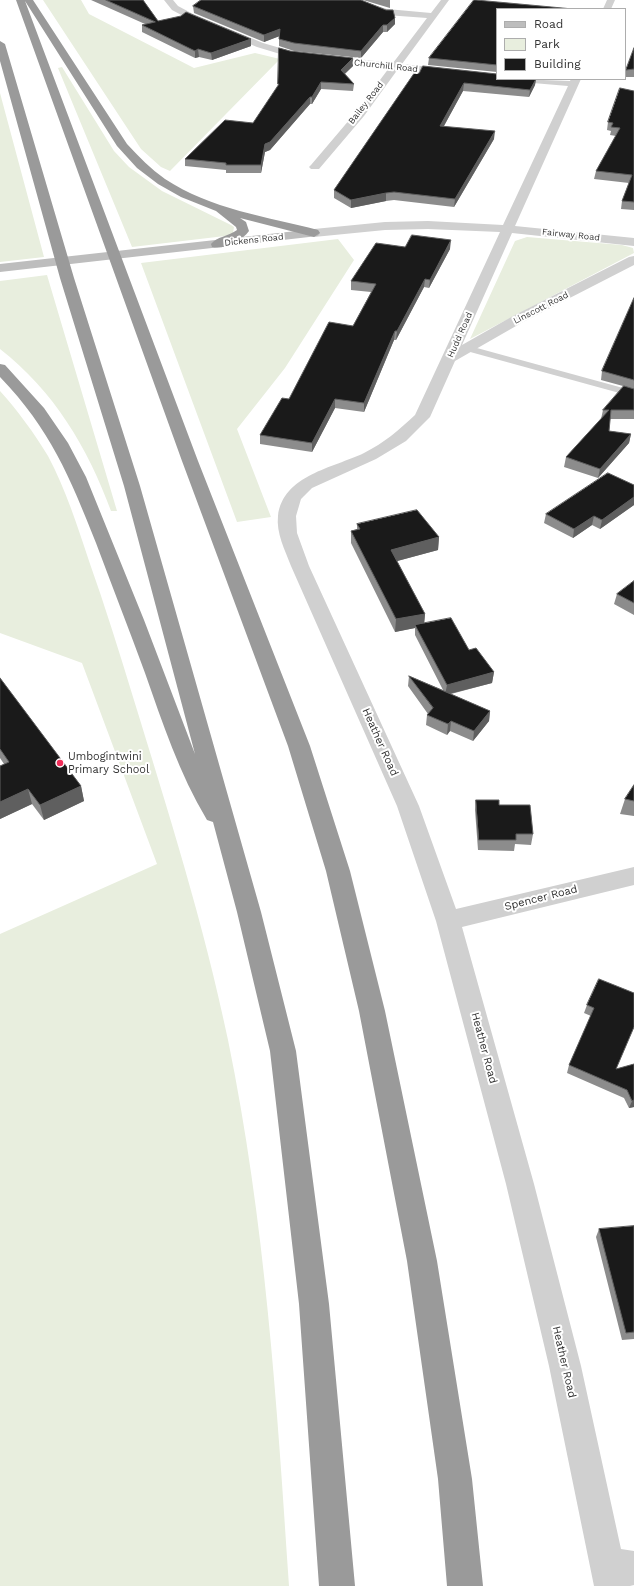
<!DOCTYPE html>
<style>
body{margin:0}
#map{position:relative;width:634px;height:1586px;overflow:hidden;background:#fff;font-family:"Work Sans",sans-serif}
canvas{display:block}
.legend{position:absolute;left:496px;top:8px;width:130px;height:72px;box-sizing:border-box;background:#fff;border:1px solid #adadad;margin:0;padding:5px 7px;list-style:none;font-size:12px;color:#333}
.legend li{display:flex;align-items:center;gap:8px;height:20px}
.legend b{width:20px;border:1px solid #adadad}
</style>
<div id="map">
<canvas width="634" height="1586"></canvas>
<ul class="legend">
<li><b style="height:5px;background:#bdbdbd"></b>Road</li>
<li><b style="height:11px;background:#e8eede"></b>Park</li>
<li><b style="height:11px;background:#1a1a1a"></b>Building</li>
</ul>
</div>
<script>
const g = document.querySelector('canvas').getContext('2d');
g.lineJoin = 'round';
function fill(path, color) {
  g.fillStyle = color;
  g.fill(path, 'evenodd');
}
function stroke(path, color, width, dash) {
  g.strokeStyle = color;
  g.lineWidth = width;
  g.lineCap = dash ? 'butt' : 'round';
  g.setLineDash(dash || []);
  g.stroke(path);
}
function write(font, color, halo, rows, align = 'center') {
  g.font = font + ' "Work Sans",sans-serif';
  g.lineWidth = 4;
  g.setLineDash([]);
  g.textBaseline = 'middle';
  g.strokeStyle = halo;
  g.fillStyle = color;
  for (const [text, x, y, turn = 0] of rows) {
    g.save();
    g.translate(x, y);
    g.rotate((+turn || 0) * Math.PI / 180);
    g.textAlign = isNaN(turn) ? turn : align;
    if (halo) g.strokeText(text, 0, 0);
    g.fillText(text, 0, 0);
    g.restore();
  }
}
fill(new Path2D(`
 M43,0H81L89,14L194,68L255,53L280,59L170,171L161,167L141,149Z
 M62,67L114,151L129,167L162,191L231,225L234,227L233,233L225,236L132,247L58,68Z
 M0,93L44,257L0,262Z
 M527,237L622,245L633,248L634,253L470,339L515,241Z
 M338,239L354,260L285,368L237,429L271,517L237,522L141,263Z
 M47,275L117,511H111C88,448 54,391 0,349V281Z
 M0,391C18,411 34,433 48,456C66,490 77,525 89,561C105,606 119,651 133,697C168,811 204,924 228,1040C265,1220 277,1403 289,1586H0V934L157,864L82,663L0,633Z`), '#e8eede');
fill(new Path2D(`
 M466,345L634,391V397L463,350L461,348Z`), '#d0d0d0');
fill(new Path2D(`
 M164,0H173L178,6L193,14L263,43L294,52L393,63L427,18L386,15L345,0H358L387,9L431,13L441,0H449L402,64L497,74V79H501L497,80L398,69L364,116L319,169H311L309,167L311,165L356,112L389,68L290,57L257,47L187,18L172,10Z
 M607,0H615L611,9H603Z
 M516,79L570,81L571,79H581L515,226L634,238V246L512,233L462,345L513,316L629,257L634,256V265L523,322L455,361L430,417L406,441L376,459L312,488L301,499L296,516L297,533L309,566L419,806L456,909L634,867V885L462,927L534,1184L581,1366L621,1549L634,1551V1585L630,1586H594L549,1366L506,1184L436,921L397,806L291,566C285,550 276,533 278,516C283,475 333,468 364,453C384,443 399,430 415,415L500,232L428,229L385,230L314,237L308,233L314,229L385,222L428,221L503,225L568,86L521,82Z`), '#d0d0d0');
fill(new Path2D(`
 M314,229L318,230L320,233L318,236L0,272V264Z`), '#bdbdbd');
fill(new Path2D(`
 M16,0H33L127,144C139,157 151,169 165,179C210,209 268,217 318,230L320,233L314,237L240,218L246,222L249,231C242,241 224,250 212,247L211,244C216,237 229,236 237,230L236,227L216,211L181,197L158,184L137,168L117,146L25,1L198,461L310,746L350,871L385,1011L437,1261L472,1479L483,1586H447L438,1479L407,1261L359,1011L326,871L288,746L182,461Z
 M0,41L5,44L74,278L140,486L261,912L296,1051L329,1304L355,1586H319L299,1304L270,1051L237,912L213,822L207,820C179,773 163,724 145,673C129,629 112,586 96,543C70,477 50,429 0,377V364L5,365L44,408L68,443L86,477L144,620L195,754L124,486L60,278L0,61Z`), '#9a9a9a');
fill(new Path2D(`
 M91,0H143L158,21L251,46L212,60L199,57L195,58L142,32V25L145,24Z
 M363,0H390V8Z
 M193,6L395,18V24L387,32H383L361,58L294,51L279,46V36L264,42L194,13Z
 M497,9V72L428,65L429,58Z
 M279,48L290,51L353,66L345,74L354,84L353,91L321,89L312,104H310L270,150L265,152L261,173H226V170L185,166V159L253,123L278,86Z
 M634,48V77H625L626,70Z
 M415,72L497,79H536L535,85L529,97L463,91L444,126L494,139L454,207L394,200L386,201L351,208L334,198V190Z
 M634,91V210L621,209L622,201L629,183L594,179L596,171L616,136L610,135L611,131L607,130L608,122Z
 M405,247L450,249L429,288L424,287L396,340H394L364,412L335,408L312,452L260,444V435L289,399L353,326L371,292L351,290V281Z
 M634,298V419H610L609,431L631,434L629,443L598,478L564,467L566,457L601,419L603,410L623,386L601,380L602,371Z
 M634,485V505L600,529L592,525L573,538L544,523L546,514Z
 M357,524L439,537L438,550L397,561L425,614L424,623L469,650L494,672L492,683L451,694L490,711L489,721L473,741L450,731L447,735L426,725L427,715L428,714L408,686L409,676L443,690L415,635V628L395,632L351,543V531L357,529Z
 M634,581V615L614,604L617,594Z
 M0,678L81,786L84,801L44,820L32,804L0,819V766L4,764L0,758Z
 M634,785V816L620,814L625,799Z
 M476,800L499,805L533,834L531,845L515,844L514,851L478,850L475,810Z
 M599,979L617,1069L634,1064V1107L629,1108L624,1098L567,1073L569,1065L591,1016L584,1013L587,1005Z
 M634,1226V1339L622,1340L596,1237L599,1229Z`), '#8c8c8c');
fill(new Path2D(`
 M395,18V24L387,32V25Z
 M383,25V32L361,58V51Z
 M280,29V36L264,42V35Z
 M251,39V46L212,60L211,53Z
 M198,49L199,57L195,58V51Z
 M353,58V66L341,77V70Z
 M536,79L535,85L529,97L530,90Z
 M321,82V89L312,104V97Z
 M464,83L463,91L440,133V126Z
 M310,97V104L270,150L265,152L261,173V165L265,144Z
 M495,131L494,139L454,207L455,199Z
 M386,193V201L351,208V200Z
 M451,240L450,249L429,288L430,280Z
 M425,279L424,287L396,340L397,331Z
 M395,331L394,340L364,412V403Z
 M335,399V408L312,452V443Z
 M631,434L629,443L598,478L600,469Z
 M634,497V505L600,529L602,520Z
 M594,516L592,525L573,538L574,529Z
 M439,537L438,550L390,563L391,550Z
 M425,614L424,626L415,625V628L395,632L396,619Z
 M494,672L492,683L445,695L447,685Z
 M490,711L489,721L473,741L474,731Z
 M451,721L450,731L447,735L448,724Z
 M81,786L84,801L44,820L40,805Z
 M28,789L32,804L0,819V802Z
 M634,1100V1107L629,1108L632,1101Z`), '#5f5f5f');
const building = new Path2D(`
 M106,0H143L158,21L181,16L186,12L251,39L211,53L198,49L195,51L142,25L155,22Z
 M201,0H361L386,10H393L395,18L387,25H383L361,51L294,43L279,39L280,29L264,35L193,6Z
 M474,0H476L573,9H497V65L429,58Z
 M279,48L290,51L353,58L341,70L354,84L321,82L312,97H310L270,142L265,144L261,165H226V163L185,159L225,120L253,123L279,84H278Z
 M634,48V69L626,70Z
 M423,66L497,74V79H536L530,90L464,83L440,126L495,131L455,199L394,192L386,193L351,200L334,190L415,72L419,73Z
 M620,88L634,91V202L622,201L632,175L596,171L620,128L611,127L613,123L608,122Z
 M412,235L451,240L430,280L425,279L397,331H395L364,403L335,399L312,443L260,435L282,398L289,399L329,322L353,326L376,284L351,281L376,243L405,247Z
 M634,298V380L602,371Z
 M624,386L634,389V410H611L609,431L631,434L600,469L566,457L609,410H603Z
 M608,473L634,485V497L602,520L594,516L574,529L546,514Z
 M417,510L439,537L391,550L425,614L396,619L351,531L360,529L357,524Z
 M634,581V603L617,594Z
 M451,618L469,650L476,648L494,672L447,685L415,625Z
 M409,676L490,711L474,731L451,721L448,724L427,715L433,708Z
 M0,678L81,786L40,805L28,789L0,802V766L9,762L0,749Z
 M634,785V801L625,799Z
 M476,800H499V805H530L533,834H516V840H479Z
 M599,979L634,993V1027L616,1069L634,1064V1100L632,1101L627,1090L569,1065L594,1008L587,1005Z
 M634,1226V1332L626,1333L599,1229Z`);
fill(building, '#1a1a1a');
stroke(building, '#5f5f5f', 1);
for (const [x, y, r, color] of [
 [60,763,4,"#f12d59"]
]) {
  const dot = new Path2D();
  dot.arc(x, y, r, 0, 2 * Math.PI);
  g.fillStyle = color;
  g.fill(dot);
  stroke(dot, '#fff', 1.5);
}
write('9px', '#333', '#fff', [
 ["Churchill Road",386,66,6],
 ["Bailey Road",366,103,-52],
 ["Fairway Road",571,235,6],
 ["Dickens Road",254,240,-6],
 ["Linscott Road",541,308,-27],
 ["Hudd Road",460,335,-66]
]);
write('11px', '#333', '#fff', [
 ["Heather Road",380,742,66],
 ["Spencer Road",541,898,-14],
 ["Heather Road",484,1048,75],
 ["Heather Road",564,1362,77]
]);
write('11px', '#333', '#fff', [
 ["Umbogintwini",68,757],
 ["Primary School",68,770]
], 'left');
</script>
